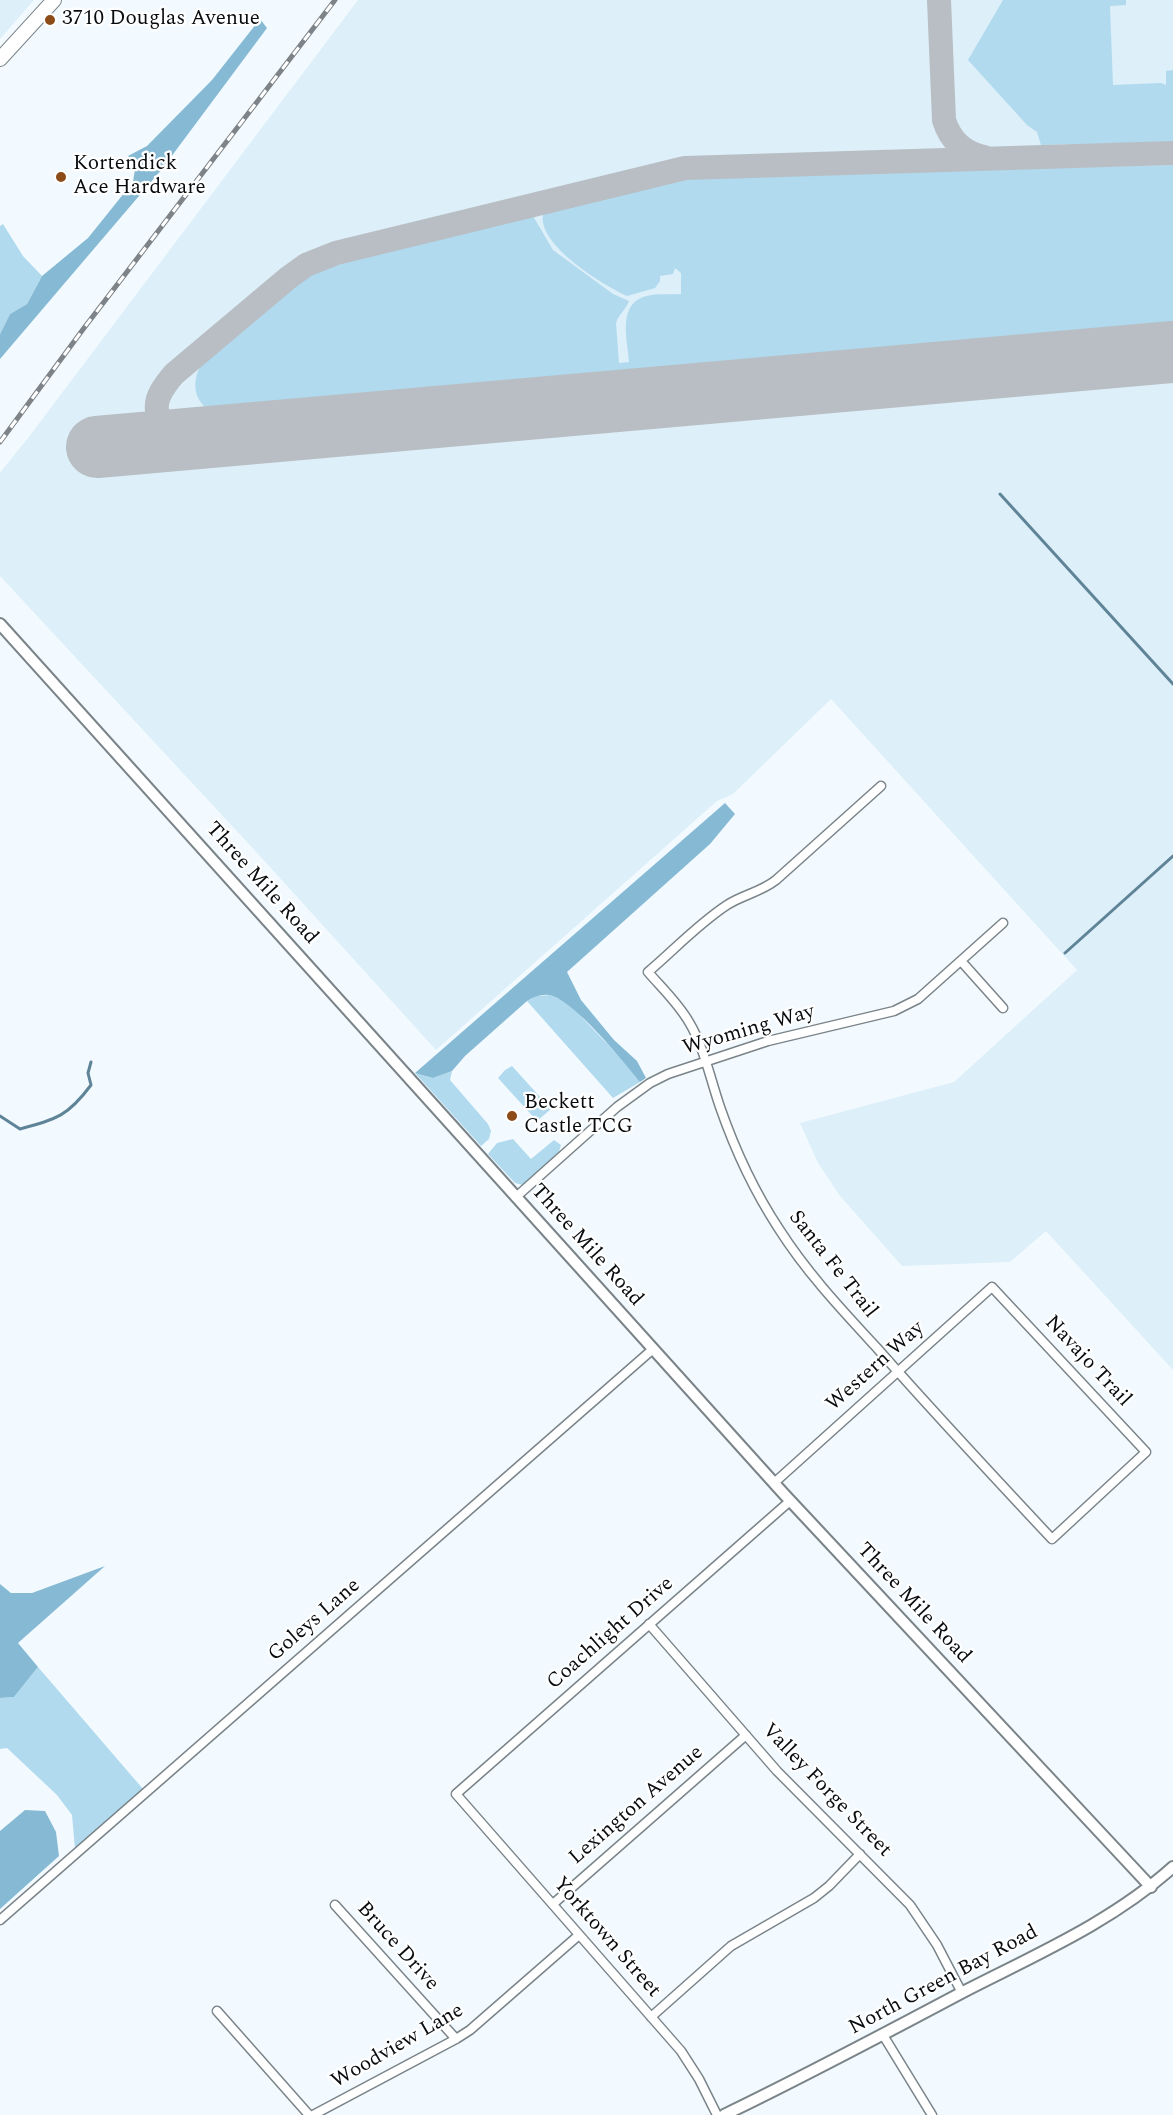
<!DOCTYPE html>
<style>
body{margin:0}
canvas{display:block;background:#f2faff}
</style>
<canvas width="1173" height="2115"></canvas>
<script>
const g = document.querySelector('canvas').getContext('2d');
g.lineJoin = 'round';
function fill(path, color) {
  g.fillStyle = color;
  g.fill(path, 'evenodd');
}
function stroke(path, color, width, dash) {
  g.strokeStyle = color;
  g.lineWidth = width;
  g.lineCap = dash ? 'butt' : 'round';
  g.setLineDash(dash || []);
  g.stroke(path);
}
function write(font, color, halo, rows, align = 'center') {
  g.font = font + ' Spectral,serif';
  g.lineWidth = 4.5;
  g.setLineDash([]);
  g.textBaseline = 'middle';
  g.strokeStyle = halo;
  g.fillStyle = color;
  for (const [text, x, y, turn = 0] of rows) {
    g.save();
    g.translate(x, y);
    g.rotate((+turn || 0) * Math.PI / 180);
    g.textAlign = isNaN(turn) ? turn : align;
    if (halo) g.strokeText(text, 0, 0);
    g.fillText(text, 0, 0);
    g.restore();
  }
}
fill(new Path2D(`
 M0,0H34L0,39Z
 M358,0H1173V1370L1046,1231L1010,1262L902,1266L840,1196L818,1163L800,1123L954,1082L1077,970L831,699L733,794L717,801L436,1050L259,855L0,576V473L2,470L28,438Z`), '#ddeff9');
fill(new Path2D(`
 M1003,0H1126V5L1110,6L1113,85L1161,83L1166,85V71L1173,70V142L1041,145L1037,132L1027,125L968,60Z
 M1173,165V332L223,416C198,410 188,388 201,365L295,285L315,272L346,261L533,216L553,250L613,294L629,301C625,311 618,315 616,323L619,363L629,362C628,342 617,307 643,297C655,293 669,295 681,294V273L675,268L673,274L660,276V281L655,288L627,296C603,285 537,245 543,214L663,183L695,177Z
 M3,224L23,256L42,276L27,304L10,314L0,334V226Z
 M550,995L567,1002L620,1057L640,1082L613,1098L527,1001L537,996Z
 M512,1066L551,1109L537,1121L498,1078L505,1070Z
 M452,1071L450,1080L488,1124L491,1131L489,1139L481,1146L415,1073L433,1078Z
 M513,1139L531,1159L554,1140L561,1145L559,1152L523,1185L515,1183L488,1154L497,1143Z
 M38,1667L143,1789L75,1849L72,1815L57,1795L7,1748L0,1749V1698L14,1697Z`), '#b1daee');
fill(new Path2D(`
 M260,19L267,28L162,169L0,359V334L10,314L27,304L42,276L88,238L133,182L135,169L128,156L147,146L212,80Z
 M725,803L735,814L710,844L567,972L581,1000L614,1040L637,1061L646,1078L640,1082C624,1062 573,999 549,995C541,994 534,997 527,1001L465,1056L452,1071L433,1078L415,1073Z
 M105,1566L18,1643L38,1667L14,1697L0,1698V1584L11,1593H32Z
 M25,1810L45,1811L56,1832L59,1856L0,1909V1831Z`), '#86bad4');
stroke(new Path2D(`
 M1000,494L1173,684
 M1065,953L1173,856
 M0,1116L20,1129C57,1119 68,1116 91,1085L88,1073L91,1062`), '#5f8497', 3);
stroke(new Path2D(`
 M939,0L944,120C950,140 964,153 984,157
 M171,440C152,411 151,401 174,374L288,278L306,265L336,253L685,168L1173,153`), '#b8bec3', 24);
stroke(new Path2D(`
 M97,447L1173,352`), '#b8bec3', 62);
const minor = new Path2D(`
 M961,961L1003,1008
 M516,1197L617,1107L650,1083L668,1074L768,1041L894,1011L918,999L1003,923
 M774,1483L992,1287L1146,1452L1052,1539C993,1476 934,1413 877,1348C842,1310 807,1273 779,1229C754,1191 735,1150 720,1107C710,1078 704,1047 689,1022C678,1003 662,988 648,972C674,950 698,924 727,905C742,895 761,892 776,880L881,786
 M649,1624L777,1771L910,1905L937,1945L962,1993
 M553,1904L746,1735
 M335,1905L456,2039
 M0,1920L653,1349
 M217,2011L309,2115
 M651,2017L731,1946L814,1898L829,1886L860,1854
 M883,2035L932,2115
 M313,2115L456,2039L470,2030L579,1935
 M717,2115L699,2079L681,2051L456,1794L790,1501`);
const tertiary = new Path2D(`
 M0,624L783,1493L1151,1887
 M724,2115C805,2076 884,2034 963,1992C1035,1955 1112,1922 1173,1867`);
const primary = new Path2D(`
 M0,59L54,0`);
stroke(minor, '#7a8489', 11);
stroke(tertiary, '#7a8489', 14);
stroke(primary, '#7a8489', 16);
stroke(minor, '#fff', 8);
stroke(tertiary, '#fff', 10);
stroke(primary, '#fff', 14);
const rail = new Path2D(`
 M0,442L84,328L335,0`);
stroke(rail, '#7d8387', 5);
stroke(rail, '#fff', 3, [9]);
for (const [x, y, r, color] of [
 [50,20,6,"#8d4b18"],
 [61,177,6,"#8d4b18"],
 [512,1116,6,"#8d4b18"]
]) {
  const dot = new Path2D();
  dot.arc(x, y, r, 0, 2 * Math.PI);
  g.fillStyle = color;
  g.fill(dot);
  stroke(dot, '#fff', 2);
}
write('21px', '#080c0e', '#fff', [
 ["3710 Douglas Avenue",62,20],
 ["Kortendick",73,165],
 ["Ace Hardware",73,189],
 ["Beckett",524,1104],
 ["Castle TCG",524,1128]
], 'left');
write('21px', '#080c0e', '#fff', [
 ["Three Mile Road",261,884,48],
 ["Wyoming Way",749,1031,-16],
 ["Three Mile Road",586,1246,48],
 ["Santa Fe Trail",832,1265,52],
 ["Navajo Trail",1087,1362,47],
 ["Western Way",876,1367,-42],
 ["Three Mile Road",913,1604,47],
 ["Goleys Lane",315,1621,-41],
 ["Coachlight Drive",611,1634,-41],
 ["Valley Forge Street",826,1791,46],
 ["Lexington Avenue",637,1806,-41],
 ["Yorktown Street",606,1938,49],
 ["Bruce Drive",397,1947,48],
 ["North Green Bay Road",944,1981,-28],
 ["Woodview Lane",398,2047,-30]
]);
</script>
